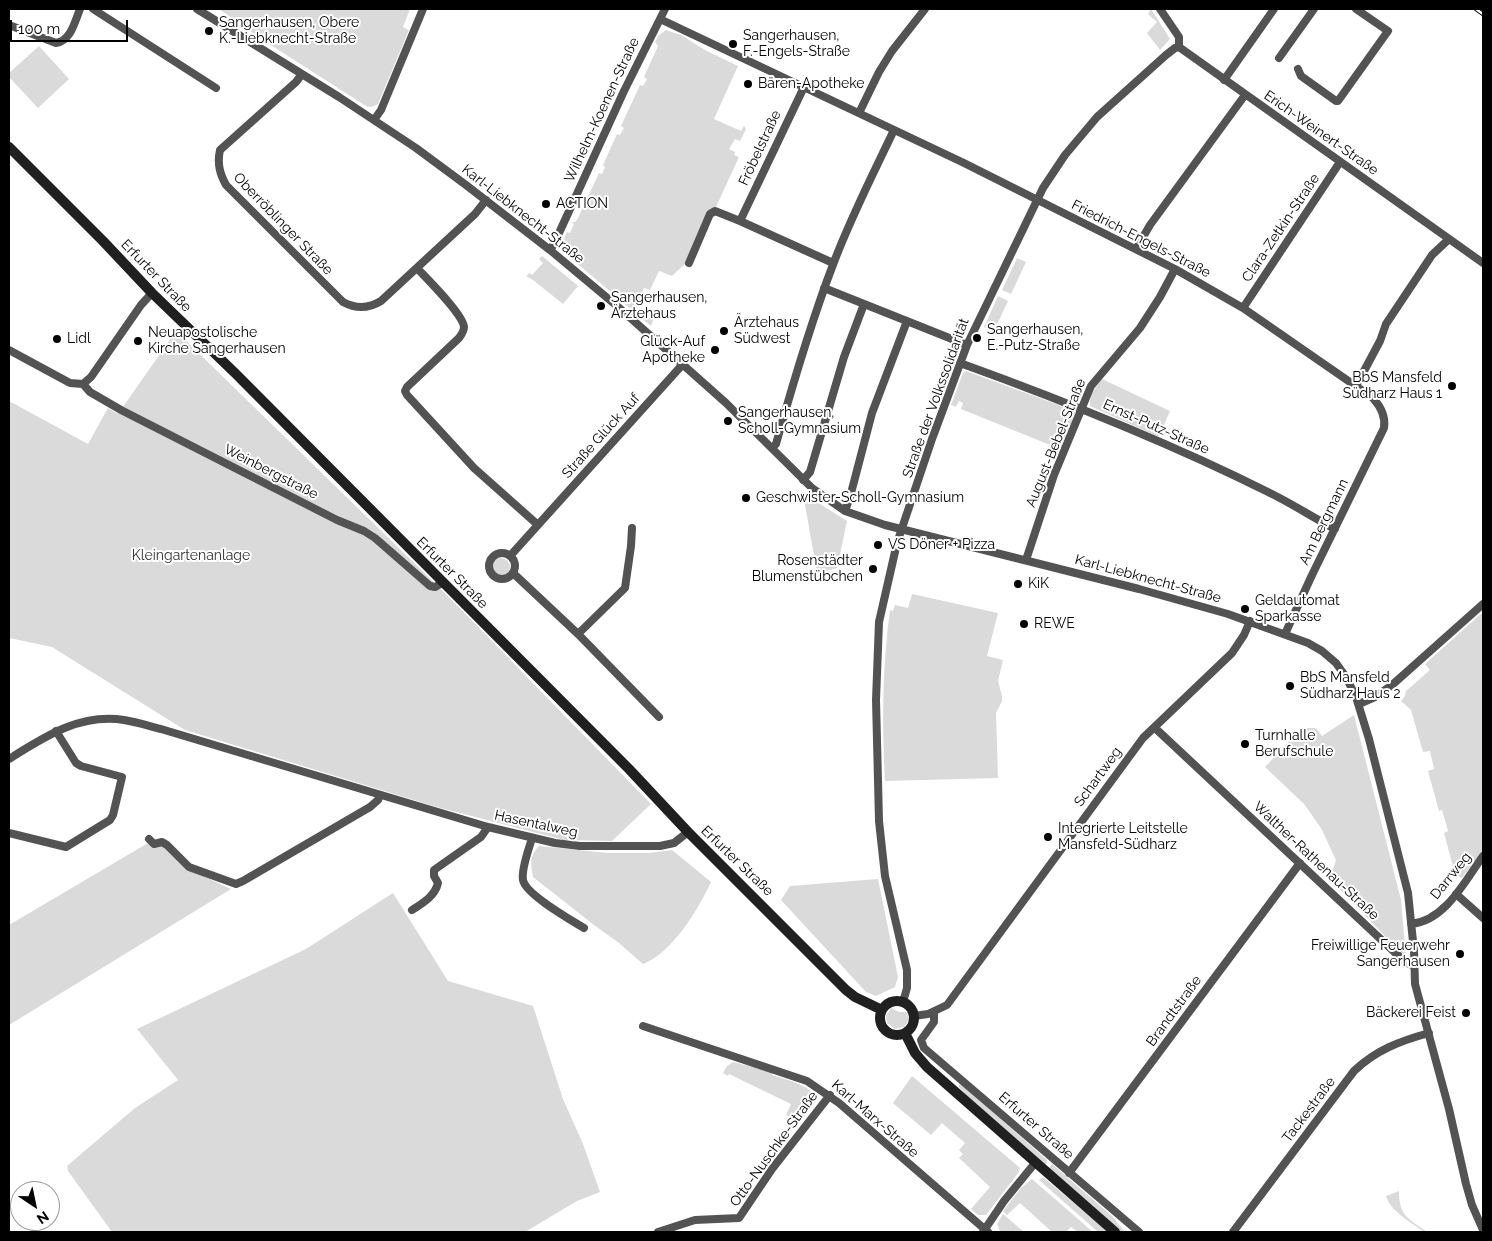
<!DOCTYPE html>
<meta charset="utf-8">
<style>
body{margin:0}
#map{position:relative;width:1492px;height:1241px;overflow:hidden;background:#fff;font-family:Raleway,sans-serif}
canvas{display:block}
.frame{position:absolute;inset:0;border:10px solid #000;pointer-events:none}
.north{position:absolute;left:10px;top:1181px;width:50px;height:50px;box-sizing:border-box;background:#fff;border:1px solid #999;border-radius:50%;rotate:146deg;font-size:14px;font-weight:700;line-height:20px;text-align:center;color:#000}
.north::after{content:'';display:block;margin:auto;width:18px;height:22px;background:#000;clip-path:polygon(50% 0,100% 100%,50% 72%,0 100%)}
.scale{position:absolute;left:10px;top:20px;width:118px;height:22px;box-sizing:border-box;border:2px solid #000;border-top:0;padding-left:6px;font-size:15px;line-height:18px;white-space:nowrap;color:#000;-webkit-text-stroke:4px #fff;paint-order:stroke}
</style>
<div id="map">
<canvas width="1492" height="1241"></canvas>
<div class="frame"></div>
<div class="north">N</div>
<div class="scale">100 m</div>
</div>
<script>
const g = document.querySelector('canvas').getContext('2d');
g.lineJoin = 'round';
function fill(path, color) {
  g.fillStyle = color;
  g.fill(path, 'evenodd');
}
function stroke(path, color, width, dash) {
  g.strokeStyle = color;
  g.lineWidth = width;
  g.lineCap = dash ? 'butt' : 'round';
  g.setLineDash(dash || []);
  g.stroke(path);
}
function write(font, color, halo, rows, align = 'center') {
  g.font = font + ' Raleway,sans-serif';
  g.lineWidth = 4;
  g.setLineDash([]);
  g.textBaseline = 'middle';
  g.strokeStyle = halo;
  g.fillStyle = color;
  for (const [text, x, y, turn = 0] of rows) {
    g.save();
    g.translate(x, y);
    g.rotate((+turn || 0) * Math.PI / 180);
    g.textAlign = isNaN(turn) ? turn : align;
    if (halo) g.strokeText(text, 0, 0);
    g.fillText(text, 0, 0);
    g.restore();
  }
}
fill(new Path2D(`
 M219,9H410L403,27L409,30L378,104L371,107L366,106L263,40Z
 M1151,9L1170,39L1160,50L1147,33L1157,22L1148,14Z
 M666,30L681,35L705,50L738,66L714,119L741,131L744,126L746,129L740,141L735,139L729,149L735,152L734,155L739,157L716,207L710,210L688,261L672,276L659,271L650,290L644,288L636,309L654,318L651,326L567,255C560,248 563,240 567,232L570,233L574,224L571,222H575L577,220L599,173L602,174L605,167L603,165L617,134L620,135L624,128L621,126L640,85L643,86L647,79L644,77L658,46L655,42L659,35Z
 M39,46L69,79L38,108L9,77V73Z
 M542,256L578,286L563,304L533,280L526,276L530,273L532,275L543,263L539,259Z
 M1017,258L1026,262L1011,294L1002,290Z
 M998,296L1008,301L994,331L984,327Z
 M176,331L442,590L651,804L612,841L564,840L437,807L185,730L52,647L9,638V401L88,444L108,408L118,414Z
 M966,371L1075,411V414L1060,449L961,409L963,403L959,401L956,407L951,405L963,373Z
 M1102,379L1170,411L1159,436H1157L1090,406C1089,397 1096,386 1102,379Z
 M804,499H812L847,521L837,568L817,573Z
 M492 567a9 9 0 1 1 18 0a9 9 0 1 1-18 0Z
 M912,594L998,613L987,656L1003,660L998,681L1002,696V701L996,713L998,778L885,781C882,724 882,668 890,610L893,611L895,605L908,608Z
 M1483,612V850L1462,878L1455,874L1444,833L1448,831L1442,810L1439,811L1428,771L1434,769L1430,751L1423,752L1411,710L1401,701L1405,696L1406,691L1430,670L1425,664Z
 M1354,715L1401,900L1406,958L1330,879L1336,860L1321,828L1304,804L1265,767L1302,728H1316L1322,736Z
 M148,843L154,848L163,845L186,868L231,889L9,1025V925Z
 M539,846L608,853H649L672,850L711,882C698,910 672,953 643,964L619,943L594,925L533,877C531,864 529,856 539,846Z
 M878,879L898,977L895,987L876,996L866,992L781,900L790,886Z
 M393,893L448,981L533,1006L563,1099L583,1144L600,1192L577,1201L525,1232H112L68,1171L67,1166L135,1108L178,1080L137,1029L306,949Z
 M891,1008L899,1012H908L909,1020L904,1027L895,1029L887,1023L886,1016Z
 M733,1062L772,1072V1075C784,1079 816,1086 816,1101L800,1122L786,1115L791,1104L729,1074L728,1076L723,1073L727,1066Z
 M912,1076L1020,1168L1019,1172L986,1215H978L971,1209L990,1187L959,1158L963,1154L959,1150L965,1143L942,1123L931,1135L893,1103Z
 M961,1084L1047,1160V1163L1044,1165L974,1103L958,1086Z
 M1052,1164L1112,1216L1125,1232H1121L1048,1169Z
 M1043,1177L1108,1232H1098L1039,1180Z
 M1032,1179L1093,1232H1078L1071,1227L1066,1232H1052L1020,1203L1007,1215L1003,1211L1021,1188Z
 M1399,1191C1399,1216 1408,1218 1427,1232H1424C1411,1222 1391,1212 1386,1196Z
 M1003,1214L1024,1232L1000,1231L997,1224Z`), '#dadada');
stroke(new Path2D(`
 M93,9L216,88
 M197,9L339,97L416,148L466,185L550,250L617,306L726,403L812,488L845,511L885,525L1139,589L1228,614L1308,643L1322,651L1336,663L1346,677L1356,697L1369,739L1408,893L1414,951L1415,984L1449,1109L1466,1184L1472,1205L1483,1230
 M1160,9L1179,37V47
 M660,19L964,163L1175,269L1243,308L1373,398C1381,407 1386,416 1384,428L1312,575L1285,634
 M9,25L56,43C71,41 75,21 80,9
 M1179,47L1483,263
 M1279,58L1314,9
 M1298,69L1301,76L1336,101H1338L1388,31L1356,9
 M302,74L296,82L220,150C217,164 220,174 226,185L343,302C356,309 368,309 381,301L475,214L486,200
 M1224,80L1274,9
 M859,113L879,72L892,51L925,9
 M374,120L381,110L423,9
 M740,221L804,87
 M1136,249L1150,225L1245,95
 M550,250L554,244L624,91L665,9
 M689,263L710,214L715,211L740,221L833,263
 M417,268C427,279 463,314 464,327C464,331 462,334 459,338L407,387L405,391L407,395L474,468L538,525
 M824,288L967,345
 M1243,308L1340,162
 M9,350L70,383L83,384L91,377L141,305L152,293
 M960,363C1065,401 1168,442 1268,492C1291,503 1312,517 1335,529
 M83,384L90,392L121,410L337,520L364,531L375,538L430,586L435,587L442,583
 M1356,386L1380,341L1386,324L1432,255L1449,239
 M772,448L776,444C793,383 811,322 834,262C851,217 873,174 894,130
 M803,480L810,472L844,357L864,304
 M845,511L850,497L872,413L907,321
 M489 566a13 13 0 1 1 26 0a13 13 0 1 1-26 0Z
 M510,556L683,364
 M1026,560L1054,475L1091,386L1140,328L1160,297L1175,269
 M513,573L578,634L659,717
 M578,634L625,588L631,546L632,528
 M1359,704L1375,697L1392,685L1483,604
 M1155,728L1403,960L1409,964L1414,965
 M9,759C44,737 80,713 124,720C137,722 149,726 161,729L488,827L555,843L580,846H660L674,843L688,832
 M9,833L66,847L110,820L113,815L122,777L81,766L76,763L56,731
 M532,838C529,849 521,869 523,880C525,894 571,920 584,928
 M149,839L154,844L162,842L167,845L189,867L236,884L243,881L370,807L378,800L380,795
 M1456,894L1483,918
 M412,910C423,903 435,896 438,883L434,876V870L481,837L488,827
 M1411,924C1445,921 1465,881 1483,856
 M903,1002L907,988V970L885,876L879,821L876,700L879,622L897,543L932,439L967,345L1043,188L1065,155L1097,117L1166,55L1175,48L1179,47
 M934,1012V1022L921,1040L924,1048L1139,1232
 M914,1016L928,1014L947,1005L1143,738L1232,653L1244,635L1250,621
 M643,1026L807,1081L839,1103L988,1232
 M1069,1173L1300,863
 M658,1232L695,1220L739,1218L772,1169L830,1095
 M983,1232L1004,1201L1035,1163
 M1233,1232L1354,1071C1376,1050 1400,1041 1429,1033`), '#535353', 8);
stroke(new Path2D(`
 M9,147L103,241L152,293L235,373L629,769L688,832L846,990L855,997L882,1010
 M880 1018a17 17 0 1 1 34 0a17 17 0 1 1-34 0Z
 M905,1033L915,1053L927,1067L1115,1232`), '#202020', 10);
const rail = new Path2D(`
 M1476,9L1483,14`);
stroke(rail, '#000', 4.5);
stroke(rail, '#fff', 2.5, [8]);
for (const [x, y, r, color] of [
 [209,31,5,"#000"],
 [733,44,5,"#000"],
 [748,84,5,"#000"],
 [546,204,5,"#000"],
 [601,306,5,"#000"],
 [724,331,5,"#000"],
 [977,338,5,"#000"],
 [57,339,5,"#000"],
 [138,341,5,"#000"],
 [715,350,5,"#000"],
 [1452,386,5,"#000"],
 [728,421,5,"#000"],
 [746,498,5,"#000"],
 [878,545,5,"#000"],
 [873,569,5,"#000"],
 [1018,584,5,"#000"],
 [1245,609,5,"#000"],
 [1024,624,5,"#000"],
 [1290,686,5,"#000"],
 [1245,744,5,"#000"],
 [1048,837,5,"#000"],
 [1460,954,5,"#000"],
 [1466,1013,5,"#000"]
]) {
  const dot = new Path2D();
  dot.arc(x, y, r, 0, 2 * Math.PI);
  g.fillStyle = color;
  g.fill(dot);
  stroke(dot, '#fff', 2);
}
write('14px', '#000', '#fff', [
 ["Sangerhausen, Obere",219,23],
 ["K.-Liebknecht-Straße",219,39],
 ["Sangerhausen,",743,36],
 ["F.-Engels-Straße",743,52],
 ["Bären-Apotheke",758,84],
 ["ACTION",556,204],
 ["Sangerhausen,",611,298],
 ["Ärztehaus",611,314],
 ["Ärztehaus",734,323],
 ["Südwest",734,339],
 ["Sangerhausen,",987,330],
 ["E.-Putz-Straße",987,346],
 ["Neuapostolische",148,333],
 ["Kirche Sangerhausen",148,349],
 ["Lidl",67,339],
 ["Glück-Auf",705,342,"right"],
 ["Apotheke",705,358,"right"],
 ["BbS Mansfeld",1442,378,"right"],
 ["Südharz Haus 1",1442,394,"right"],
 ["Sangerhausen,",738,413],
 ["Scholl-Gymnasium",738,429],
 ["Geschwister-Scholl-Gymnasium",756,498],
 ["VS Döner + Pizza",888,545],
 ["Rosenstädter",863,561,"right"],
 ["Blumenstübchen",863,577,"right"],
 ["KiK",1028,584],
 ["Geldautomat",1255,601],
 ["Sparkasse",1255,617],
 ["REWE",1034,624],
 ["BbS Mansfeld",1300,678],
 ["Südharz Haus 2",1300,694],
 ["Turnhalle",1255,736],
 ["Berufschule",1255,752],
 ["Integrierte Leitstelle",1058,829],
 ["Mansfeld-Südharz",1058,845],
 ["Freiwillige Feuerwehr",1450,946,"right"],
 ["Sangerhausen",1450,962,"right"],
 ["Bäckerei Feist",1456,1013,"right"]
], 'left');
write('14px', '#000', '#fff', [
 ["Wilhelm-Koenen-Straße",602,110,-65],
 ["Erich-Weinert-Straße",1321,133,35],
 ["Fröbelstraße",760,148,-65],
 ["Karl-Liebknecht-Straße",523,214,38],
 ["Oberröblinger Straße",283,224,46],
 ["Clara-Zetkin-Straße",1281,228,-56],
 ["Friedrich-Engels-Straße",1141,239,27],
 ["Erfurter Straße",156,276,46],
 ["Straße der Volkssolidarität",936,398,-70],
 ["Ernst-Putz-Straße",1156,427,24],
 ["Straße Glück Auf",601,436,-48],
 ["August-Bebel-Straße",1056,443,-68],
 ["Weinbergstraße",271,472,27],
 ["Am Bergmann",1324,522,-64],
 ["Erfurter Straße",452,573,45],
 ["Karl-Liebknecht-Straße",1148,579,15],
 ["Schartweg",1098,777,-54],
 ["Hasentalweg",536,824,12],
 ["Erfurter Straße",737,861,44],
 ["Walther-Rathenau-Straße",1316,861,43],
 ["Darrweg",1451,876,-51],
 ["Brandtstraße",1174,1011,-54],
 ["Tackestraße",1309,1110,-53],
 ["Karl-Marx-Straße",875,1119,41],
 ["Erfurter Straße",1036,1126,41],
 ["Otto-Nuschke-Straße",774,1149,-54]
]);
write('14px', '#313131', '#fff', [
 ["Kleingartenanlage",191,556]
]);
</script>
